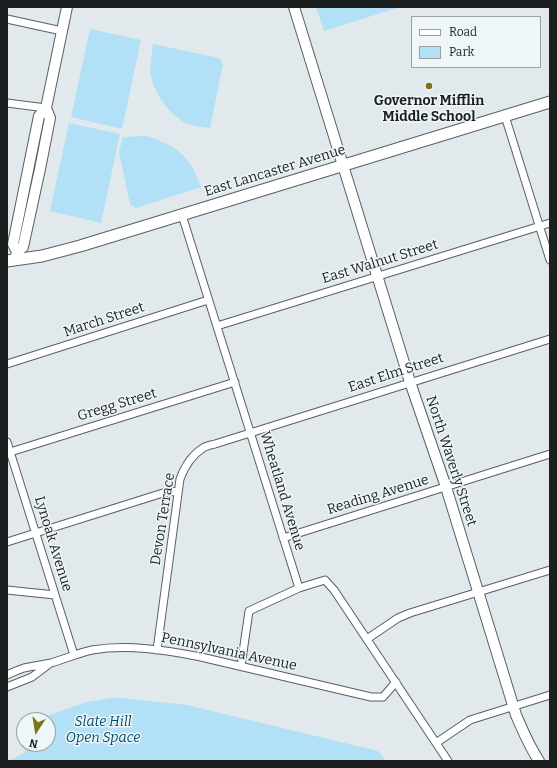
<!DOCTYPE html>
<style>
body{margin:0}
#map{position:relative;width:557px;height:768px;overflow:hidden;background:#e1e9ed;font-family:Bitter,serif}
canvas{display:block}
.frame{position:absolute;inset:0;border:8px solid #1c1f20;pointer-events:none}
.legend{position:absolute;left:411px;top:16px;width:130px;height:52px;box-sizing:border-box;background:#eef6fa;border:1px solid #9aa0a3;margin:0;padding:5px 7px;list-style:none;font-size:12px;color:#1c1f20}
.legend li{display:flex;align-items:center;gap:8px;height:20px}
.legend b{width:20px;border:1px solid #9aa0a3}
.north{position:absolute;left:16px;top:712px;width:40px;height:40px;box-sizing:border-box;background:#eef6fa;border:1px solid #9aa0a3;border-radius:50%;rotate:192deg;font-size:11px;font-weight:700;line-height:16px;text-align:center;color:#1c1f20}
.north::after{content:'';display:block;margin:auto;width:14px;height:18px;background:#7a7519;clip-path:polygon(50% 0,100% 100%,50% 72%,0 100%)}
</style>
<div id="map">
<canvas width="557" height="768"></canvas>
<div class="frame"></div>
<ul class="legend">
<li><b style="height:5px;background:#fff"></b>Road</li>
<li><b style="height:11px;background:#b2e0f6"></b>Park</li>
</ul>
<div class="north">N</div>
</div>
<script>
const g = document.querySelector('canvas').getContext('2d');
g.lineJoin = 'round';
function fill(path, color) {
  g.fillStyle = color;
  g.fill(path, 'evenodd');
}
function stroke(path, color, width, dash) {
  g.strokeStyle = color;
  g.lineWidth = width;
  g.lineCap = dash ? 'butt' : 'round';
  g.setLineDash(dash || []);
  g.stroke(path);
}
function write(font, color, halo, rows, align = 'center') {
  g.font = font + ' Bitter,serif';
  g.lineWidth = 3;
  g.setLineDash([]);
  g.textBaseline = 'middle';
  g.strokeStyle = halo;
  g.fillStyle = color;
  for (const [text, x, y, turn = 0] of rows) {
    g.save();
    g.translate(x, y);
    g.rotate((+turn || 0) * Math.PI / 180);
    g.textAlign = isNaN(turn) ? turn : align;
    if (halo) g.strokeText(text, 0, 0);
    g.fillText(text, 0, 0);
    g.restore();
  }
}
fill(new Path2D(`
 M316,7H400L324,31Z
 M90,29L141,40L122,129L71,117Z
 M153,44L219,58L223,64L210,128C202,127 193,126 186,123C169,114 154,94 151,75C149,65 152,54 153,44Z
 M69,123L120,134L101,223L50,211Z
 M147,136C179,147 189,155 201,187L136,208L130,204L119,152L123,137Z
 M111,698H121L187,705L378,751L384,759L392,761H7L25,753L26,744H48V720H36L86,702Z`), '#b2e0f6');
const street = new Path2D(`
 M7,19L62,31
 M7,103L46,108
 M505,116L550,260
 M182,215L299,588
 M217,326L550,223
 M7,364L208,300
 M7,442L74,655
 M7,453L235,382
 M283,538L550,454
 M7,542L163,493L178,491
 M7,590L55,595
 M367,639L398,618L410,613L550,570
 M157,650L180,479C184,468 192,455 203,448C206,446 211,445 215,444L550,339
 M241,666L249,611L299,588L325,580L334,590L448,761
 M7,675C13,672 18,670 24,668C33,666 42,665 51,663C65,659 78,653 92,650C128,644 165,650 201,657L371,697H383L396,682
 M7,687L32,677L48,665
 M436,743L470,720L550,695`);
const secondary = new Path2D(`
 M294,7L410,382L446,487L516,715C523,731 529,746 539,761
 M17,252L23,247L40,169L50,118L46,108
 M15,260L17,252L13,244L39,116L46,108L67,7`);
const primary = new Path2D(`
 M7,261L42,256L80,246L550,102`);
stroke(street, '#585f62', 9);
stroke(secondary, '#585f62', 12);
stroke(primary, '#585f62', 13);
stroke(street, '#fff', 7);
stroke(secondary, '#fff', 10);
stroke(primary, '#fff', 11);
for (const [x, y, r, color] of [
 [429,86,4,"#7a7519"]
]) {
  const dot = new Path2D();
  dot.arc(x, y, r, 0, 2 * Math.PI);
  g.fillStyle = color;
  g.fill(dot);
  stroke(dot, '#eef6fa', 1.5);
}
write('bold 14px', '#1c1f20', '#eef6fa', [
 ["Governor Mifflin",429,101],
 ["Middle School",429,117]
]);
write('14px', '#1c1f20', '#eef6fa', [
 ["East Lancaster Avenue",275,171,-17],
 ["East Walnut Street",380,262,-17],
 ["March Street",104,320,-18],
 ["East Elm Street",396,373,-18],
 ["Gregg Street",117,405,-17],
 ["North Waverly Street",451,461,72],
 ["Wheatland Avenue",282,491,73],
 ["Reading Avenue",378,495,-17],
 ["Devon Terrace",163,519,-81],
 ["Lynoak Avenue",53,544,73],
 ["Pennsylvania Avenue",229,652,12]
]);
write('italic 14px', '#004e67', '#eef6fa', [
 ["Slate Hill",103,722],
 ["Open Space",103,738]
]);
</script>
